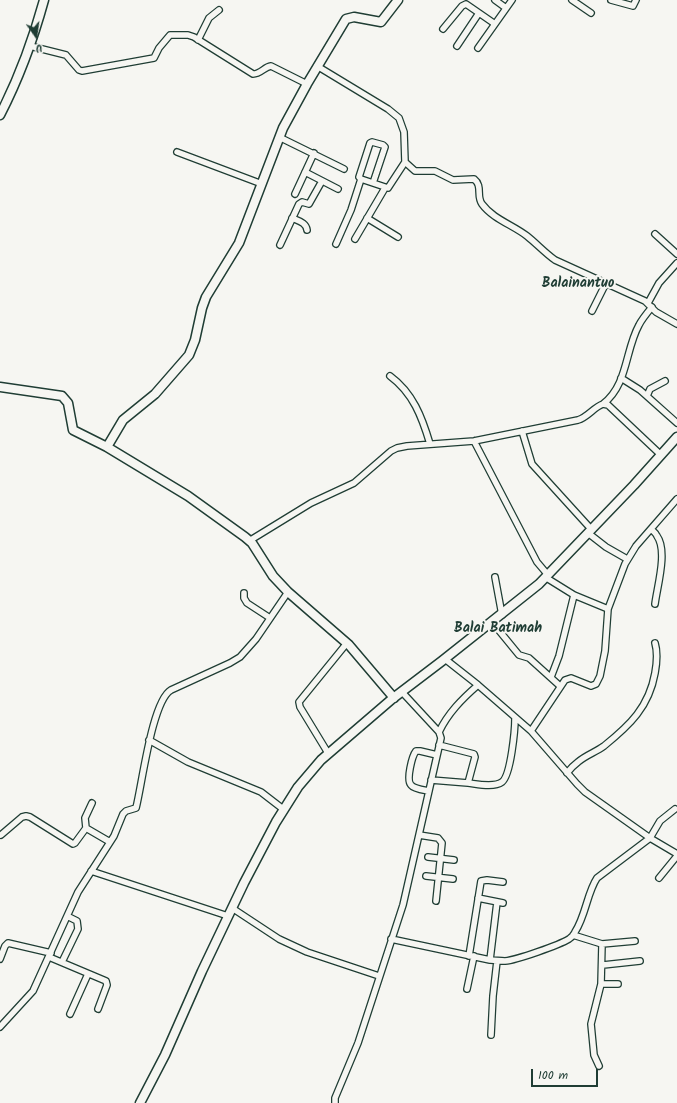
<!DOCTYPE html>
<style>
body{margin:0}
#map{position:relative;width:677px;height:1103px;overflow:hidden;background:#f6f6f2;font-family:Kalam,sans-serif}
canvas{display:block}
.north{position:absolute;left:16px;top:16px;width:40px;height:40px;-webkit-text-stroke:3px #f6f6f2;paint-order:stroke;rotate:166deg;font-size:11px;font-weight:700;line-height:16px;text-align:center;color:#1f3d34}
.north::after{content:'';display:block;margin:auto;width:14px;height:18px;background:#1f3d34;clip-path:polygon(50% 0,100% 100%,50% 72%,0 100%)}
.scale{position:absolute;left:531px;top:1069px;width:67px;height:18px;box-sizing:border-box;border:2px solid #1f3d34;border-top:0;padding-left:5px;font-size:12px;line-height:14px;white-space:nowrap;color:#1f3d34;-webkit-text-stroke:3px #f6f6f2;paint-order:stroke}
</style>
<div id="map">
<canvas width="677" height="1103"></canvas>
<div class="north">U</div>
<div class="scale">100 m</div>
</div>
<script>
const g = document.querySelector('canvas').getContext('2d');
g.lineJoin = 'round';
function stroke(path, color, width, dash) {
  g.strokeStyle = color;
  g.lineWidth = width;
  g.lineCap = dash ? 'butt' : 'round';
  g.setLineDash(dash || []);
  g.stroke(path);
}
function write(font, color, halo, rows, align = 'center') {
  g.font = font + ' Kalam,sans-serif';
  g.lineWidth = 4;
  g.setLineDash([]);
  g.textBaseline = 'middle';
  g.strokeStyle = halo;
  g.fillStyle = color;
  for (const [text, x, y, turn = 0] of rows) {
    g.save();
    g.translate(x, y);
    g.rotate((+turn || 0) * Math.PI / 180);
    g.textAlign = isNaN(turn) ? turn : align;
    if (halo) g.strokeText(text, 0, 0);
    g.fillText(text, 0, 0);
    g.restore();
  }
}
const street = new Path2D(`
 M495,0L506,8
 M572,0L591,13
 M611,0L633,6L636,0
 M443,29L462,6L466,4L495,24
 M198,40L209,18L219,10
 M30,46L66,55L79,70L82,71L154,58L159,48L170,35H188L194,37L253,74C261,74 264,67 271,66L307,84
 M457,46L479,13
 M478,48L512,0
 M317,66L388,109L399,118L404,132L405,162L415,171H435L453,180L474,179C483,186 476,196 482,204C493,219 513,225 527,236C537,244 545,253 555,260L645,301L656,312L677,324
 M279,137L344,169
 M177,152L262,184
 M305,172L338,189
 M361,179L388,188L405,162
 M295,194L314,153
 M292,218C298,221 306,222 307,230
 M367,218L398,237
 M655,234L677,254
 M355,239L385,188
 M336,244L351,210L361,179L359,177L370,143L372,142L383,145L385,147L373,183
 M280,245L299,204L302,202L309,204L322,181
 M648,303L659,283L677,263
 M592,311L606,283
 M390,376C413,393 422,417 430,444
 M621,378L640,390L677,423
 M647,396L650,389L665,381
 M603,404C628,385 625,350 639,325C642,319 647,313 652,307
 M522,431L532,464L591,529
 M474,441L537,562L548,575
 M651,529C653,531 656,533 657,536C668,551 657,587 655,604
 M588,533L606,547L627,559
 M249,541L311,503L354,483L391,451L397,448L407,446L474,441L578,420C588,417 594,407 603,404L608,405L661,455
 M495,577L502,615
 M545,577L574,595L608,609
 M244,593V598L247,603L270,618
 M492,622L519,655L529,658L560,686
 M445,659L478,685L531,731L577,784L585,792L650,838L677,854
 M551,677L559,656L574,595
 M531,731L565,680L571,678L591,686L596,684L600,676L605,651L608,609L625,564L636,546L677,499
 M439,732C448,713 462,699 478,685
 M149,740L188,762L261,792L283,809
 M328,753L300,707L299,702L347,643
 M567,773C570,769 574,765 578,762C586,755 596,752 604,746C630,725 649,707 655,673C657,662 658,653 655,643
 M431,780L468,783L475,757L474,754L439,745
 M468,783C477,784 494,788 502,782C511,775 515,729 515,718
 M429,791C424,790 414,789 411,785C406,780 412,756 416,751H420L437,755
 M86,828L85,818L92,803
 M1,835L22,817L26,816L30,817L73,844L75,843L86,828L110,842
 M419,835L438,838L442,843L436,901
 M428,857L454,860
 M91,871L228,916
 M426,876L453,879
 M659,878L677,856
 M478,898L503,903
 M232,908L279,939L307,952L379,976
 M573,935L602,944L635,941
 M391,939L490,960C495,960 500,961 505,961C517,960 559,945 569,939C572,937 574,935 575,932C586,915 587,893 597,878L650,838L660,821L675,809
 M469,956L481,881L487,880L503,882
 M49,957L106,981L107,985L98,1009
 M0,959L5,946L8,943L51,953
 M490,960L497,902
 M62,962L78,929L77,921L67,916
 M603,965L640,961
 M601,984H618
 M467,989L474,956
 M70,1014L88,974
 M0,1027L33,991L78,892L114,836L123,814L126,811L136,808C142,785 152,701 171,690L230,663L240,657L256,639L288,592
 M491,1035L493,996L497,961
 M599,1066L594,1055L591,1024L601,984L602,944
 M335,1103V1098L358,1043L403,905L441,738L439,732L402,692`);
const secondary = new Path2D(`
 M0,115C19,78 33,40 44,0
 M0,387L62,396L68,403L73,430L107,447L188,496L245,537L252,543L273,576L288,592L349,645L394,698
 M107,447L123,420L155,394L189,355L195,340L202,308L206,297L239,243L283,128L307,84L346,19L354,17L381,22L398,0
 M140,1103L165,1055L202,971L244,883L276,822L298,787L321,760L392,699L442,661L539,584L634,485L677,437`);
stroke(street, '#1f3d34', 8);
stroke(secondary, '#1f3d34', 11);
stroke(street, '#f6f6f2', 5.5);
stroke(secondary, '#f6f6f2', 8);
write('bold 14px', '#1f3d34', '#f6f6f2', [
 ["Balainantuo",578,285],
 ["Balai Batimah",498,630]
]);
</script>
